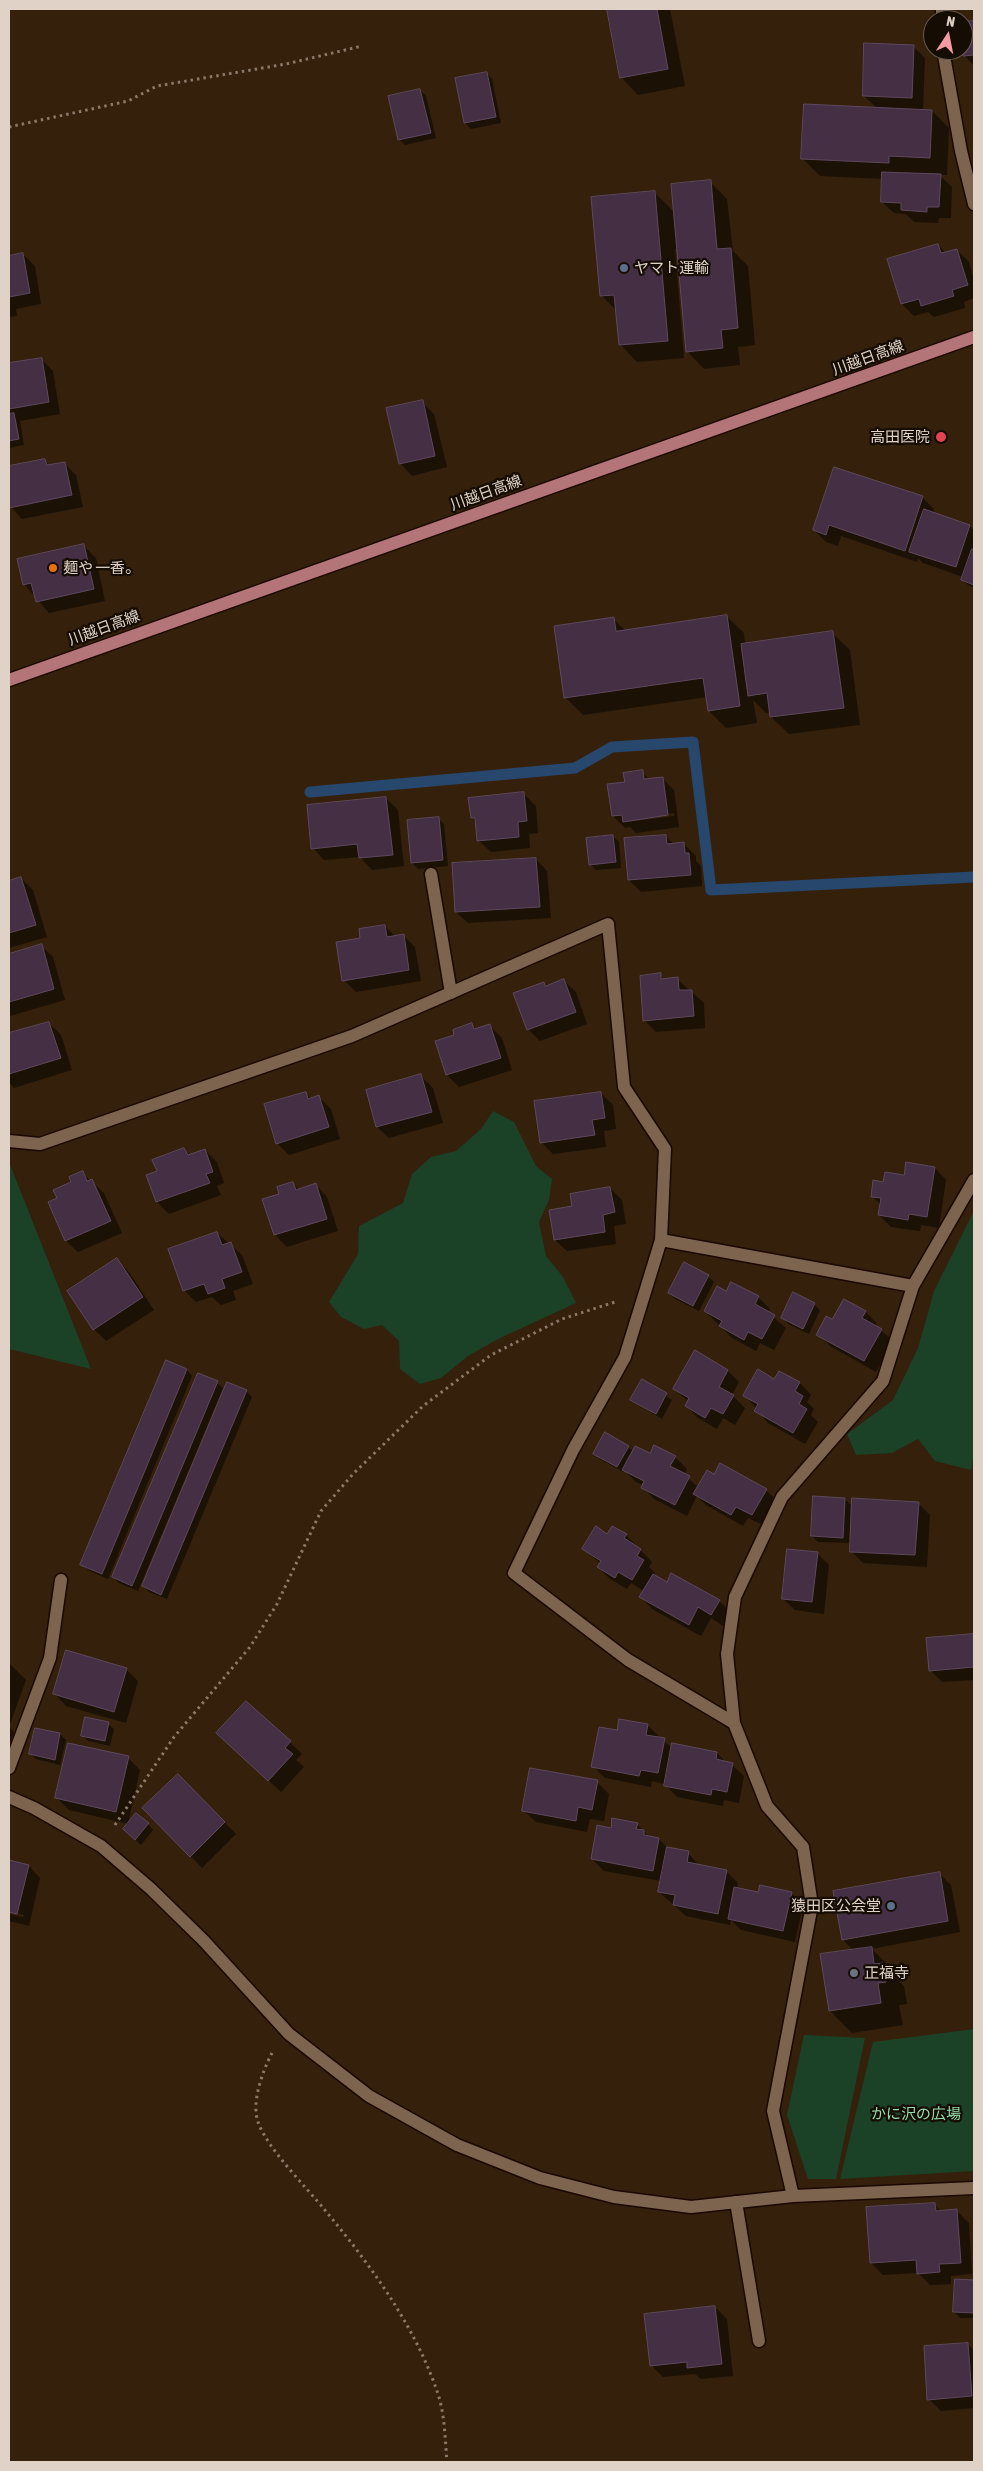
<!DOCTYPE html>
<meta charset="utf-8">
<style>
body{margin:0}
#map{position:relative;width:983px;height:2471px;overflow:hidden;background:#34200b;font-family:"Asap Condensed",sans-serif}
canvas{display:block}
.frame{position:absolute;inset:0;border:10px solid #e0d2c6;pointer-events:none}
.north{position:absolute;left:923px;top:10px;width:50px;height:50px;box-sizing:border-box;background:#150c04;border:1px solid #665b52;border-radius:50%;rotate:11deg;font-size:14px;font-weight:700;line-height:20px;text-align:center;color:#e0d2c6}
.north::after{content:'';display:block;margin:auto;width:18px;height:22px;background:#f49aa2;clip-path:polygon(50% 0,100% 100%,50% 72%,0 100%)}
</style>
<div id="map">
<canvas width="983" height="2471"></canvas>
<div class="frame"></div>
<div class="north">N</div>
</div>
<script>
const g = document.querySelector('canvas').getContext('2d');
g.lineJoin = 'round';
function fill(path, color) {
  g.fillStyle = color;
  g.fill(path, 'evenodd');
}
function stroke(path, color, width, dash) {
  g.strokeStyle = color;
  g.lineWidth = width;
  g.lineCap = dash ? 'butt' : 'round';
  g.setLineDash(dash || []);
  g.stroke(path);
}
function write(font, color, halo, rows, align = 'center') {
  g.font = font + ' "Asap Condensed","Noto Sans JP",sans-serif';
  g.lineWidth = 4.5;
  g.setLineDash([]);
  g.textBaseline = 'middle';
  g.strokeStyle = halo;
  g.fillStyle = color;
  for (const [text, x, y, turn = 0] of rows) {
    g.save();
    g.translate(x, y);
    g.rotate((+turn || 0) * Math.PI / 180);
    g.textAlign = isNaN(turn) ? turn : align;
    if (halo) g.strokeText(text, 0, 0);
    g.fillText(text, 0, 0);
    g.restore();
  }
}
fill(new Path2D(`
 M493,1111L514,1122L536,1166L552,1179L549,1200L539,1222L546,1256L563,1277L576,1303L498,1339L468,1356L441,1378L420,1384L400,1369L399,1341L382,1325L364,1329L341,1317L329,1302L358,1254L359,1226L403,1203L412,1174L431,1157L456,1151L481,1129Z
 M9,1162L91,1369L9,1349Z
 M974,1211V1453L971,1470L935,1461L918,1439L892,1453L856,1455L847,1434L893,1400L918,1348L934,1291Z
 M974,2029V2171L840,2179L873,2042Z
 M804,2035L865,2038L836,2179H808L787,2115Z`), '#1b4127');
fill(new Path2D(`
 M608,9H670L685,86L638,95L621,77Z
 M974,22V66L964,55L963,48V23Z
 M913,46L925,58L923,111H932L949,128L947,175H939L952,187L951,218H939L938,223L914,222L906,214L894,213L882,202L883,179L820,176L802,158L877,108L864,96Z
 M487,73L492,79L501,123L471,129L465,123Z
 M420,90L426,96L436,138L405,145L399,139Z
 M710,182L727,199L733,251L748,266L755,345L738,347L740,365L704,369L687,351L678,249H675L684,358L637,362L620,344L617,311L601,295L655,193L674,212Z
 M938,245L946,253L957,250L969,262L974,280V298L964,302L965,308L934,317L928,312L914,316L902,304L889,259Z
 M23,254L35,266L41,304L16,309L17,316L9,317V257Z
 M41,359L53,371L60,414L20,421L24,445L9,448V364Z
 M422,402L434,414L447,467L412,476L401,464L388,409Z
 M45,460L50,466L64,463L76,475L83,507L22,519L11,507L9,468Z
 M835,468L922,497L934,509L933,514L970,526L974,531V588L968,585L962,579L963,577L923,563L918,558L917,562L841,536L838,546L826,542L814,530Z
 M84,546L96,558L105,601L49,613L24,584Z
 M726,616L744,633L745,644L832,633L850,650L860,725L789,734L771,717V712L766,713L753,700L757,723L726,728L709,711L707,697L583,715L565,697L613,619L626,631Z
 M642,772L650,780L662,778L674,790L679,827L636,833L630,827L625,828L613,816L626,783ZM674,813V816L628,822L625,820Z
 M524,794L536,806L538,833L529,834L530,848L491,852L479,841L477,823L472,818Z
 M386,798L398,810L404,866L372,870L360,857L324,860L313,848Z
 M438,818L444,824L448,866L418,869L412,863L408,821Z
 M613,836L619,842L621,868L596,870L590,864Z
 M666,836L674,845L684,844L696,856V861L701,866L702,886L641,892L629,880Z
 M536,859L547,871L551,918L468,923L456,912Z
 M21,878L33,890L47,937L9,948V882Z
 M385,926L395,936L403,935L415,947L421,981L356,992L344,980L361,939Z
 M41,946L53,957L65,1000L10,1016L9,955Z
 M660,975L665,980L677,979L704,1003L705,1028L656,1032L644,1020Z
 M564,981L576,992L587,1024L540,1041L528,1029L544,983L547,987Z
 M49,1023L61,1035L72,1070L14,1088L9,1082V1035Z
 M472,1025L477,1030L490,1026L502,1038L512,1070L459,1087L447,1075L456,1036Z
 M421,1076L433,1088L443,1123L389,1138L377,1127Z
 M305,1093L311,1099L319,1097L331,1109L340,1139L289,1155L277,1143Z
 M601,1093L613,1105L616,1129L604,1131L606,1147L553,1154L541,1142Z
 M184,1149L190,1155L205,1150L217,1162L224,1183L217,1186L221,1195L169,1214L157,1202L148,1176L158,1172Z
 M935,1168L946,1180L939,1228L921,1225L920,1231L891,1227L879,1215L881,1205L872,1196L884,1184Z
 M82,1173L104,1193L122,1233L78,1252L66,1241L59,1199Z
 M293,1183L299,1190L316,1185L327,1197L338,1231L287,1247L275,1235L264,1199L281,1195Z
 M610,1188L622,1200L626,1224L614,1226L616,1244L567,1251L555,1240L574,1207Z
 M217,1233L242,1255L253,1284L233,1291L236,1300L221,1305L212,1297L196,1302L184,1290Z
 M117,1260L129,1272L154,1310L106,1341L94,1329L69,1292Z
 M708,1276L714,1282L699,1311L675,1299L669,1293Z
 M732,1283L758,1297L770,1309L768,1313L786,1328L774,1350L760,1343L756,1351L732,1338L705,1311L726,1293Z
 M844,1301L866,1312L877,1324L876,1326L893,1341L876,1372L830,1346L818,1334L833,1321Z
 M814,1304L820,1310L809,1334L788,1324L783,1318Z
 M167,1362L187,1370L192,1376L108,1579L88,1570L82,1565Z
 M727,1370L739,1382L732,1395L745,1408L735,1425L723,1418L717,1429L698,1418L686,1406L689,1402L674,1389Z
 M780,1372L800,1383L811,1395L807,1402L814,1409L811,1415L818,1422L805,1444L768,1423L745,1395L775,1380Z
 M199,1374L217,1383L223,1388L138,1591L119,1583L113,1577Z
 M643,1380L672,1400L662,1419L631,1400Z
 M246,1391L252,1397L167,1599L149,1592L143,1586Z
 M628,1447L633,1451L675,1457L687,1469L684,1475L698,1487L714,1476L720,1464L766,1490L778,1502L765,1526L748,1518L743,1526L706,1505L697,1496L687,1516L654,1499L642,1487L643,1485L636,1482L624,1470L623,1472L600,1459L594,1453Z
 M845,1499L851,1505L849,1543L818,1542L812,1536Z
 M918,1503L930,1515L927,1567L863,1563L851,1551Z
 M608,1535H626L652,1562L649,1567L655,1573L654,1576L667,1583L719,1601L731,1612L723,1626L711,1618L701,1636L652,1609L641,1597L644,1591L631,1583L627,1589L610,1579L598,1567L601,1564L584,1549Z
 M817,1553L829,1565L824,1614L795,1610L783,1599Z
 M973,1635L974,1680L942,1682L930,1670Z
 M9,1663L26,1680L9,1727L14,1732L9,1746Z
 M126,1669L138,1681L126,1723L66,1706L55,1694Z
 M108,1724L114,1729L110,1746L88,1741L82,1735Z
 M647,1725L672,1748L717,1753L727,1763L732,1765L744,1776L739,1803L724,1800L723,1806L677,1797L665,1784L652,1781L651,1787L605,1778L593,1766L618,1732Z
 M60,1734L66,1740L60,1765L36,1759L31,1754Z
 M290,1742L302,1754L296,1760L304,1767L281,1792L230,1745Z
 M128,1758L140,1770L128,1824L69,1810L57,1798Z
 M178,1775L236,1834L202,1868L144,1808Z
 M597,1782L609,1794L604,1821L590,1819L587,1832L536,1822L524,1811Z
 M148,1824L153,1830L141,1845L130,1835Z
 M637,1824L649,1837L659,1839L669,1849L688,1853L700,1866L726,1871L738,1883L737,1889L759,1894L791,1893L803,1905L795,1942L741,1930L731,1920L730,1925L686,1916L659,1892L661,1881L604,1871L592,1859L612,1830Z
 M9,1861L29,1866L40,1878L29,1926L9,1921V1914L23,1917L24,1915L9,1911Z
 M939,1873L951,1885L960,1932L872,1949L893,1970L894,1976L904,1986L907,2004L899,2005L903,2025L852,2033L830,2011L854,1951L843,1940Z
 M935,2205L942,2212L957,2211L969,2223L972,2274L951,2276V2284L930,2285L918,2273L883,2275L871,2263Z
 M956,2280L974,2281V2318H960L954,2312Z
 M715,2307L727,2319L733,2376L701,2379L695,2374L663,2377L651,2365Z
 M968,2344L974,2351V2408L941,2411L929,2399Z`), '#0007');
stroke(new Path2D(`
 M310,792L575,768L612,747L693,742L711,890L974,877`), '#28476d', 11);
const building = new Path2D(`
 M607,9H657L668,69L620,78Z
 M974,21V55L963,56V22Z
 M864,43L914,45L912,98L863,96Z
 M487,72L496,117L464,123L455,78Z
 M420,89L431,133L398,140L388,96Z
 M804,104L932,110L930,158L889,156V163L801,159Z
 M882,172L941,174L939,207H927V212L901,210V203L881,202Z
 M711,180L717,249L731,248L738,328L721,330L723,348L686,352L671,184Z
 M655,191L668,341L619,345L614,295L600,296L591,197Z
 M938,244L941,253L957,249L968,285L952,290L954,296L921,306L919,299L901,304L887,259Z
 M23,253L30,293L9,297V256Z
 M42,358L49,402L9,409V363Z
 M423,400L435,456L399,464L386,408Z
 M14,413L19,439L9,441V414Z
 M45,459L47,465L65,462L72,495L9,508V466Z
 M834,467L923,496L905,551L829,525L826,535L813,530Z
 M924,509L970,525L956,567L909,552Z
 M84,544L94,589L36,602L31,583L23,585L17,559Z
 M972,549L974,550V585L961,580Z
 M727,615L740,706L708,711L703,678L564,698L554,626L614,617L616,631Z
 M833,631L844,708L770,717L767,693L748,696L741,644Z
 M643,770L644,779L663,777L668,815L623,822L622,815L612,816L607,784L625,782L623,773Z
 M524,792L527,821L518,822L519,837L477,841L475,818H471L468,798Z
 M386,797L393,855L359,858L357,844L311,849L307,805Z
 M439,817L443,860L411,863L407,820Z
 M613,835L616,862L589,865L586,838Z
 M666,835L667,844L684,842L685,853H689L691,875L628,880L624,838Z
 M536,858L540,907L455,912L452,863Z
 M21,877L36,925L9,933V881Z
 M385,925L387,937L404,934L409,970L342,981L336,942L360,938L359,929Z
 M42,944L54,989L9,1002V954Z
 M661,973V979L678,977L679,990H692L694,1016L643,1021L640,976Z
 M564,979L576,1012L527,1030L513,993L544,982L545,986Z
 M49,1022L61,1058L9,1074V1033Z
 M472,1023L474,1029L490,1024L501,1058L446,1075L435,1041L454,1035L453,1030Z
 M421,1074L432,1112L376,1127L366,1090Z
 M306,1092L308,1099L319,1095L329,1127L276,1144L264,1104Z
 M601,1092L605,1118L592,1120L595,1135L540,1143L534,1101Z
 M184,1148L188,1155L205,1149L213,1172L206,1174L210,1183L156,1202L146,1175L157,1171L152,1160Z
 M906,1162L935,1167L927,1217L909,1214L908,1220L878,1215L881,1198L871,1197L873,1180L883,1182L885,1172L904,1175Z
 M83,1171L87,1181L92,1179L111,1221L65,1241L48,1202L57,1198L53,1190L71,1182L69,1177Z
 M293,1182L296,1190L316,1183L327,1219L274,1235L262,1199L279,1194L277,1187Z
 M610,1187L615,1212L603,1215L605,1232L554,1240L549,1210L572,1206L570,1194Z
 M217,1232L222,1245L231,1242L242,1272L222,1279L225,1288L208,1294L204,1284L183,1291L168,1249Z
 M117,1258L143,1297L93,1330L67,1291Z
 M684,1262L709,1275L693,1306L668,1293Z
 M731,1282L759,1296L755,1304L775,1315L762,1339L748,1332L744,1340L719,1326L722,1321L704,1311L717,1286L726,1291Z
 M793,1292L815,1303L803,1329L781,1318Z
 M844,1299L866,1311L862,1318L882,1329L864,1361L816,1335L826,1316L832,1319Z
 M695,1350L728,1370L719,1387L734,1395L723,1414L711,1408L705,1418L685,1406L689,1398L673,1389Z
 M166,1360L187,1369L102,1574L80,1565Z
 M758,1369L774,1379L779,1371L800,1382L795,1391L803,1396L799,1404L807,1409L793,1433L754,1411L758,1404L743,1396Z
 M198,1373L218,1381L132,1586L112,1577Z
 M642,1379L667,1393L656,1414L630,1400Z
 M227,1382L247,1390L161,1595L142,1586Z
 M605,1432L629,1446L617,1467L593,1454Z
 M654,1445L676,1456L670,1466L690,1476L675,1505L641,1488L644,1481L622,1470L635,1446L650,1453Z
 M720,1463L767,1489L752,1515L736,1507L731,1515L693,1494L707,1470L714,1474Z
 M813,1496L845,1498L843,1538L811,1536Z
 M852,1498L919,1502L915,1555L850,1552Z
 M596,1526L607,1534L612,1526L627,1534L624,1538L641,1549L637,1556L644,1560L632,1580L618,1572L615,1578L597,1567L601,1561L582,1549Z
 M787,1549L818,1552L812,1602L782,1599Z
 M671,1573L720,1600L711,1615L698,1607L689,1625L639,1597L653,1574L667,1582Z
 M974,1634V1667L929,1671L926,1638Z
 M66,1650L127,1668L114,1712L53,1694Z
 M246,1701L291,1741L285,1748L293,1754L268,1781L216,1733Z
 M85,1717L109,1722L105,1741L81,1736Z
 M619,1719L648,1724L646,1735L665,1738L658,1773L641,1770L639,1776L591,1767L599,1727L617,1730Z
 M35,1728L60,1733L55,1760L29,1754Z
 M68,1743L129,1756L116,1812L55,1798Z
 M672,1743L717,1752L716,1759L733,1763L727,1792L712,1789L711,1795L664,1786Z
 M530,1768L598,1780L592,1810L578,1807L576,1821L522,1811Z
 M178,1774L225,1822L190,1857L142,1808Z
 M136,1813L149,1823L135,1840L123,1829Z
 M612,1818L638,1823L636,1829L644,1830V1835L659,1838L653,1871L591,1859L597,1825L611,1828Z
 M667,1847L689,1851L687,1862L727,1870L718,1914L673,1905L675,1895L658,1892Z
 M9,1860L29,1865L17,1914L9,1912Z
 M940,1872L948,1921L842,1940L833,1891Z
 M760,1885L792,1892L783,1931L728,1919L734,1887L758,1892Z
 M872,1947L874,1964L883,1963L886,1982L878,1983L881,2003L829,2011L820,1954Z
 M935,2203L936,2211L957,2209L961,2263L939,2264L940,2272L917,2274L916,2260L870,2263L866,2207Z
 M955,2279L974,2280V2313L953,2312Z
 M715,2306L722,2364L687,2368V2362L650,2366L644,2314Z
 M968,2343L972,2396L927,2400L924,2346Z`);
fill(building, '#442f44');
stroke(building, '#5e485d', 1);
const service = new Path2D(`
 M431,874L451,993
 M9,1768L50,1658L61,1580
 M736,2202L759,2341`);
const minor = new Path2D(`
 M942,9V20
 M943,50L961,151L974,204
 M9,1141L40,1144L352,1036L608,924L624,1087L665,1149L661,1240L625,1357L573,1450L514,1573L628,1660L734,1723
 M661,1240L913,1286
 M9,1797L34,1808L101,1846L151,1889L204,1941L289,2034L369,2096L457,2145L540,2178L614,2197L691,2207L793,2196L974,2188
 M793,2196L773,2111L812,1905L803,1847L767,1806L734,1723L727,1654L735,1597L782,1497L883,1381L913,1286L974,1180`);
const primary = new Path2D(`
 M9,680L974,337`);
stroke(service, '#1b0800', 15);
stroke(minor, '#1b0800', 15);
stroke(primary, '#1b0800', 15);
stroke(new Path2D(`
 M9,127L128,101L157,86L286,64L362,46
 M115,1825L174,1737L250,1647L277,1604L321,1511L353,1474L423,1406L491,1355L562,1319L615,1302
 M272,2053C263,2070 251,2102 258,2122C267,2148 306,2187 324,2209C369,2263 414,2324 437,2391C445,2413 445,2440 447,2462`), '#8a7968', 3, [2.5, 4]);
stroke(service, '#7c644e', 12);
stroke(minor, '#7c644e', 12);
stroke(primary, '#b47579', 12);
for (const [x, y, r, color] of [
 [624,268,5,"#5c6f8a"],
 [941,437,6,"#e0444e"],
 [53,568,5,"#e8710a"],
 [891,1906,5,"#5c6f8a"],
 [854,1973,5,"#6b7280"]
]) {
  const dot = new Path2D();
  dot.arc(x, y, r, 0, 2 * Math.PI);
  g.fillStyle = color;
  g.fill(dot);
  stroke(dot, '#150c04', 2);
}
write('15px', '#e0d2c6', '#150c04', [
 ["ヤマト運輸",634,268],
 ["高田医院",930,437,"right"],
 ["麺や 一香。",63,568],
 ["猿田区公会堂",881,1906,"right"],
 ["正福寺",864,1973]
], 'left');
write('15px', '#e0d2c6', '#150c04', [
 ["川越日高線",868,358,-20],
 ["川越日高線",486,493,-20],
 ["川越日高線",104,628,-20]
]);
write('15px', '#94dfa9', '#150c04', [
 ["かに沢の広場",916,2114]
]);
</script>
